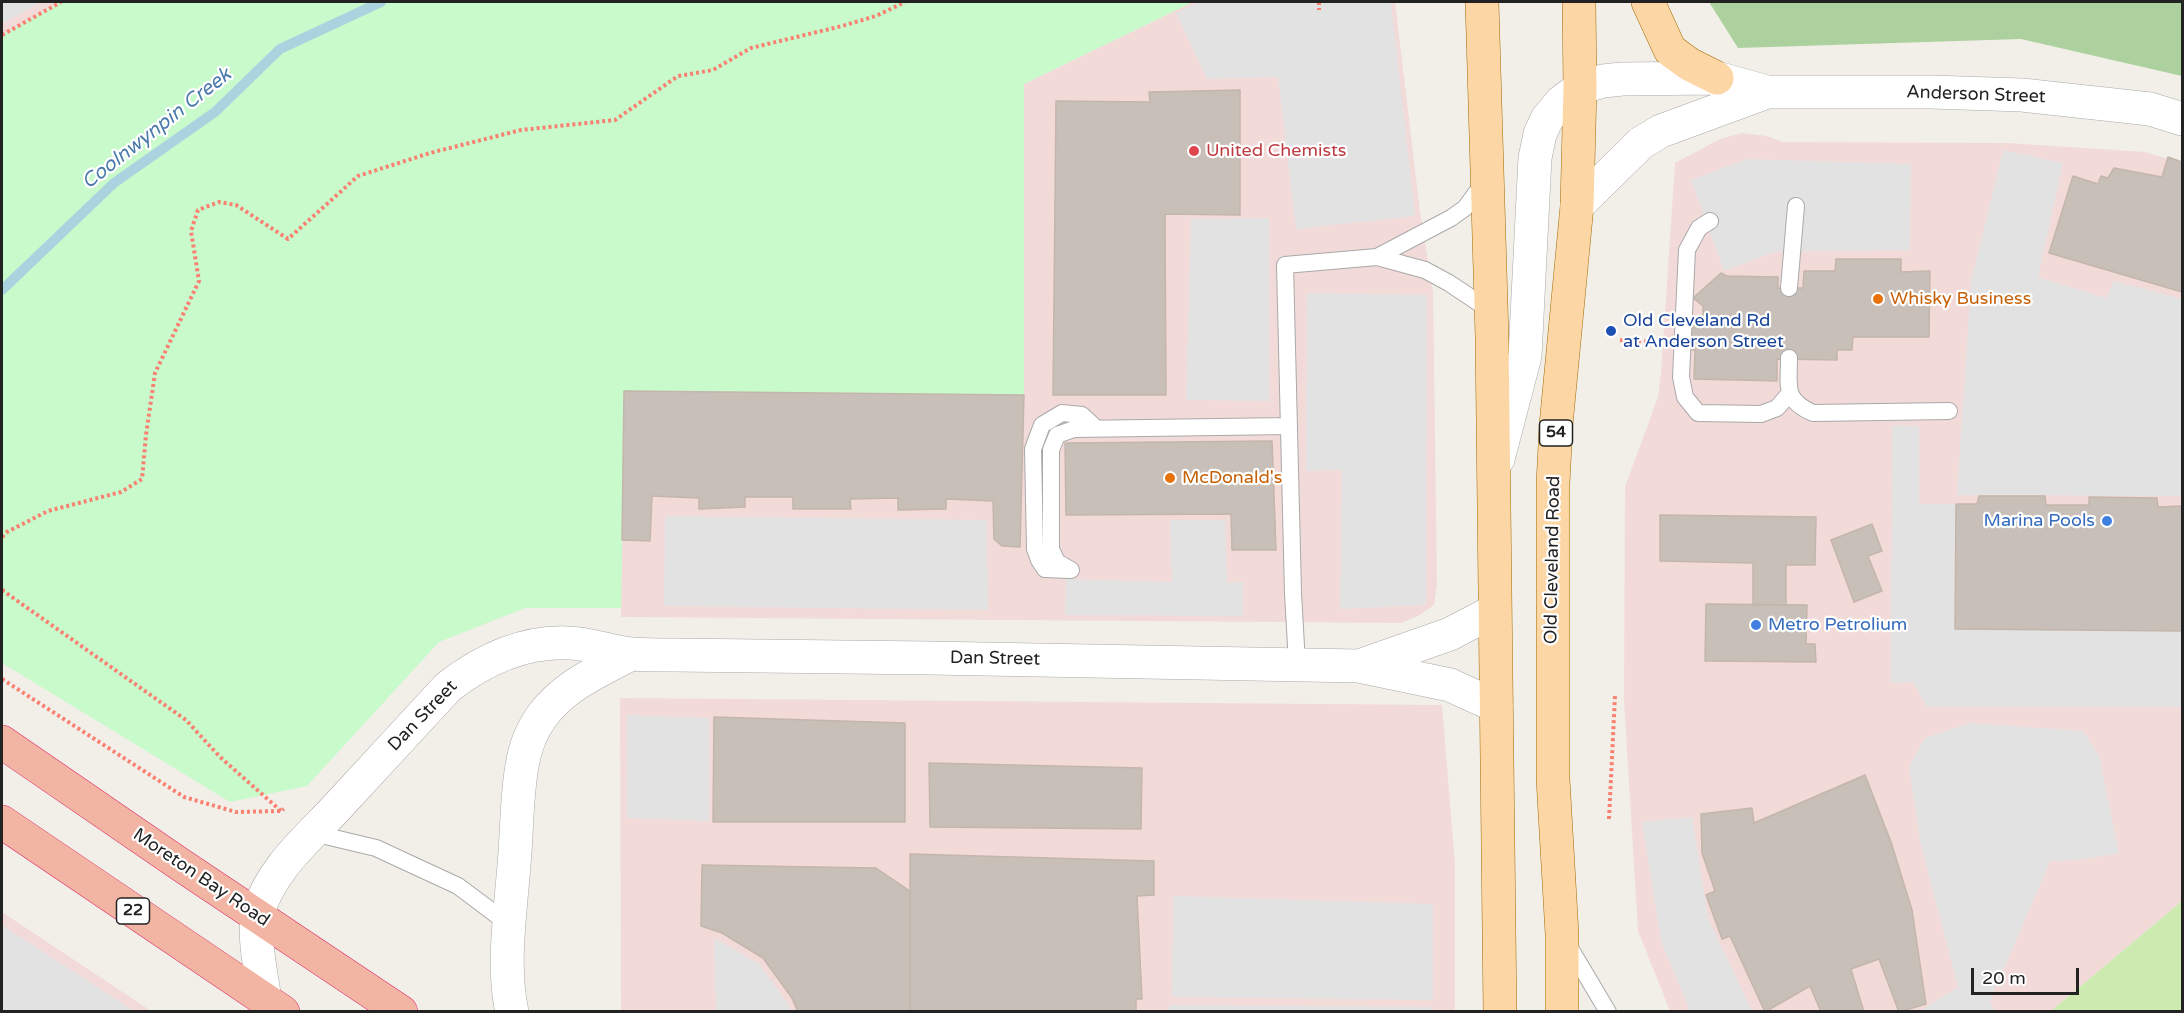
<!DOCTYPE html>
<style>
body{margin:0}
#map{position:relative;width:2184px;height:1013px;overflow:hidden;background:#f2efe9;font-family:"Varela Round",sans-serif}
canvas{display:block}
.frame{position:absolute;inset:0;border:3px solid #222;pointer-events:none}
.scale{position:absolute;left:1971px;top:968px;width:108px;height:27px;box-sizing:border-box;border:3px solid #222;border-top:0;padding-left:8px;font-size:18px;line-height:21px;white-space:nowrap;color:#222;-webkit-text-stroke:4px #fff;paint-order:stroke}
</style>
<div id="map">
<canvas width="2184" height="1013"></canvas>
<div class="frame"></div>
<div class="scale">20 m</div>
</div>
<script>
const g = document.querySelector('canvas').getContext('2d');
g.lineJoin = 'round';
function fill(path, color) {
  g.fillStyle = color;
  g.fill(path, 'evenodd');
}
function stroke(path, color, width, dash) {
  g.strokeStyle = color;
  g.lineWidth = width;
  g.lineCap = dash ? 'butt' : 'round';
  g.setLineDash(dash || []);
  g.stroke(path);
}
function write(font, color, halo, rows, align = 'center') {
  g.font = font + ' "Varela Round",sans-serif';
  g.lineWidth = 4.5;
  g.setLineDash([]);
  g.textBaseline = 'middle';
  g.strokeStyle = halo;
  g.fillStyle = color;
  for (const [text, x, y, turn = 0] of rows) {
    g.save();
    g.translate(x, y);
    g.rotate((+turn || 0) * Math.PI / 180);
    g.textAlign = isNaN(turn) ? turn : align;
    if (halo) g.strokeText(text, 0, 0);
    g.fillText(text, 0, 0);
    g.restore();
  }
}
fill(new Path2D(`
 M2,2H60L2,35Z
 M1193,2H1395L1420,212L1433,292L1437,585L1434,605L1418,616L1401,623L621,617L624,391L1024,395V84Z
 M1742,133L1767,136L1783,142L2008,143L2145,152L2182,163V901L2051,1011H1670L1638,931L1624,700L1625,487L1658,397L1661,373L1675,163L1720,139Z
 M620,698L1442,705L1455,864V1011H621Z
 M2,912L151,1011H2Z`), '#f2dad9');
fill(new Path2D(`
 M2182,901V1011H2051Z`), '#cdebb0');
fill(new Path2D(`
 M1709,2H2182V76L2021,39L1738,48Z`), '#add19e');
fill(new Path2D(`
 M60,2H1193L1024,84V395L625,391L621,608H525L439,642L307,786L230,802L2,663V35Z`), '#c8facc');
fill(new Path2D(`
 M2,2H41L2,24Z
 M1200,2H1391L1415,216L1296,229L1278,77L1207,79L1176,13Z
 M2003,150L2063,163L2038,277L2106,298L2114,281L2182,299V496L1957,495L1971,282Z
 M1747,159L1911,164L1910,250L1774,252L1724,271L1691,180Z
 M1269,218V401L1186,400L1191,219Z
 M1307,293L1427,295L1426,605L1340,609L1342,470L1306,471Z
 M1892,425L1919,426V504H1956L1955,629L2182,631V707H1927L1913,682L1891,683Z
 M665,516L987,520L988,610L664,606Z
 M1170,520H1225L1227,583L1243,582V616L1065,615L1066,579L1172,582Z
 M627,715L709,718V821L627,818Z
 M1970,723L2083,731L2099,756L2119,853L2080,860L2050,861L1990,1001L1995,1011H1920L1958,987L1920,841L1909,767L1925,738Z
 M1692,817L1708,918L1752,1011H1690L1661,941L1642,822Z
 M1173,896L1433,904V1000L1172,997Z
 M2,925L134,1011H2Z
 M714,938L759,964L787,1002L791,1011H716Z
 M1169,1005L1432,1007V1012H1169Z`), '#e2e2e2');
stroke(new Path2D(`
 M2,290L114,183L215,112L280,49L381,2`), '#aad3df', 10);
const building = new Path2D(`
 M1240,90V215L1165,214L1166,395H1053L1056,101L1150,102L1149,92Z
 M2168,157L2182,162V292L2049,253L2073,176L2098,184L2101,176L2108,178L2114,168L2162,177Z
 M1836,259H1901V272L1930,271L1929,337H1853L1852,350H1837V360L1777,359V381L1694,379L1695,350H1684L1685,327L1694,326V319L1703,318V306L1693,298L1721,273L1727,276L1778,277V288H1803L1804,271H1835Z
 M624,391L1024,395L1020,547L1002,546L994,539L993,501L946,499V509L898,510V498L850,499L851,509H793V497H745V507L699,509V498L652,496L650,541L622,540Z
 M1272,441L1276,550H1232L1231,514L1066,515L1065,443Z
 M1979,496H2045L2046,505H2089V497L2157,498L2158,507L2182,506V631L1955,629L1956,504H1977Z
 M1660,515L1816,517L1815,565H1786V605H1753V563L1660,561Z
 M1872,524L1882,551L1868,556L1882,591L1854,602L1831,540Z
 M1706,604L1807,605L1806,644H1815L1816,662L1705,661Z
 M714,717L905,723V822H713Z
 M929,763L1142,768L1141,829L930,827Z
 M1865,775L1891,842L1912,910L1926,1004L1899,1012L1879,959L1851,969L1864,1012H1821L1810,986L1765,1012L1730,936L1722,939L1706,895L1715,891L1702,853L1701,814L1752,808L1754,823Z
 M910,854L1154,861V895L1137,896L1142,999H1136V1012H910Z
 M702,865L876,868L910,891V1012H798L792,998L763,958L722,933L701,926Z`);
fill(building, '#c7bfb8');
stroke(building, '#c4b6ab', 1.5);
const service = new Path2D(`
 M1710,221L1699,228L1687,250L1681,377L1685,397L1698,413L1761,414L1777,408L1789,394
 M1377,257L1451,218L1465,208L1485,181
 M1789,288L1796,206
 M1789,358C1789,386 1783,400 1813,413L1949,411
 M1070,570L1045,569L1039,560L1035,549L1033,449L1042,425L1062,413L1082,415L1096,428
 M1071,570L1057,562L1051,549V450L1057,435L1074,429L1289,426
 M1297,664L1293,593L1285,265L1377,257L1425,270L1449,283L1491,311
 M313,833L376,848L458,886L510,925
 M1567,943L1608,1012`);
const minor = new Path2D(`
 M1577,206L1641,143L1661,131L1767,92
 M1498,459L1525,356L1535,158L1540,134L1547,119L1561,102L1580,88L1603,81L1622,79L1717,78L1767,92H1931L2022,95L2150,109L2182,119
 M1359,666L1450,634L1494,611
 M265,1000C262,979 252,932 258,913C271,868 309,838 339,805C375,766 412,726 448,687C483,660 522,641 568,643C589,643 610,652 632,654C646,655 660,655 674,655L930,658L1359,666L1450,685L1496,706
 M512,1012C501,964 512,901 515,852C517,824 517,794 522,766C525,747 531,731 542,716C565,685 599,671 631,654`);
const primary = new Path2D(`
 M1482,2L1492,337L1500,1012
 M1648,2L1670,50L1689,64L1717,78
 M1562,1012V934L1553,779V484L1556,425L1577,206L1580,88L1579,2`);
const trunk = new Path2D(`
 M2,742L181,865L401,1012
 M2,822L283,1012`);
stroke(service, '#a9a9a9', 18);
stroke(minor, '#a9a9a9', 34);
stroke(primary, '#a06b00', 34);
stroke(trunk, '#dc2a67', 34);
stroke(new Path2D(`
 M1319,2V10
 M2,35L61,2
 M1620,340L1654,342
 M2,537L7,532L48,511L121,492L142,479L146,435L155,373L199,281L191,231L198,210L219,202L236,205L288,239L358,176L430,153L521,130L615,120L678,76L713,70L751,48L842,26L876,16L905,2
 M2,590L186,720L220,757L281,811
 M2,679L184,797L236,812L281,811L284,809
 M1609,819L1615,696`), '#fa8072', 4, [3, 3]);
stroke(service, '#fff', 16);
stroke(minor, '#fff', 33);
stroke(primary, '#fcd6a4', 33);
stroke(trunk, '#f2b4a3', 33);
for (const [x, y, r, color] of [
 [1194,151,6,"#e0444e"],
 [1878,299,6,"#e8710a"],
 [1611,331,6,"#1a4fb4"],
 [1170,478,6,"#e8710a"],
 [2107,521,6,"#3f7fe0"],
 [1756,625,6,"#3f7fe0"]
]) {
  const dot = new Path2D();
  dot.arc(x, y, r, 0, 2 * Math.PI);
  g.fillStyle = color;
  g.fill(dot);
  stroke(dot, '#fff', 2);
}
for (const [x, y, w] of [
 [1556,433,33],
 [133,911,33]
]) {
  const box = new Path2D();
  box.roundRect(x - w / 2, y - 13, w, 26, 4.5);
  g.fillStyle = '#fff';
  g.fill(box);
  stroke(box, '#222', 1.5);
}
write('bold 16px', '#222', null, [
 ["54",1556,433],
 ["22",133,911]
]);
write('18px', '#222', '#fff', [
 ["Anderson Street",1976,95,2],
 ["Old Cleveland Road",1553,560,-89],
 ["Dan Street",995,659,1],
 ["Dan Street",423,716,-46],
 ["Moreton Bay Road",201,878,34]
]);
write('18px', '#be3a42', '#fff', [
 ["United Chemists",1206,151]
], 'left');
write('18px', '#c56008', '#fff', [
 ["Whisky Business",1890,299],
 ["McDonald's",1182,478]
], 'left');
write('18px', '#164399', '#fff', [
 ["Old Cleveland Rd",1623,321],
 ["at Anderson Street",1623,342]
], 'left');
write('18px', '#366cbe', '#fff', [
 ["Marina Pools",2095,521],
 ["Metro Petrolium",1768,625,"left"]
], 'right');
write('italic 20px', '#4a7aab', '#fff', [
 ["Coolnwynpin Creek",157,129,-38]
]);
</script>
